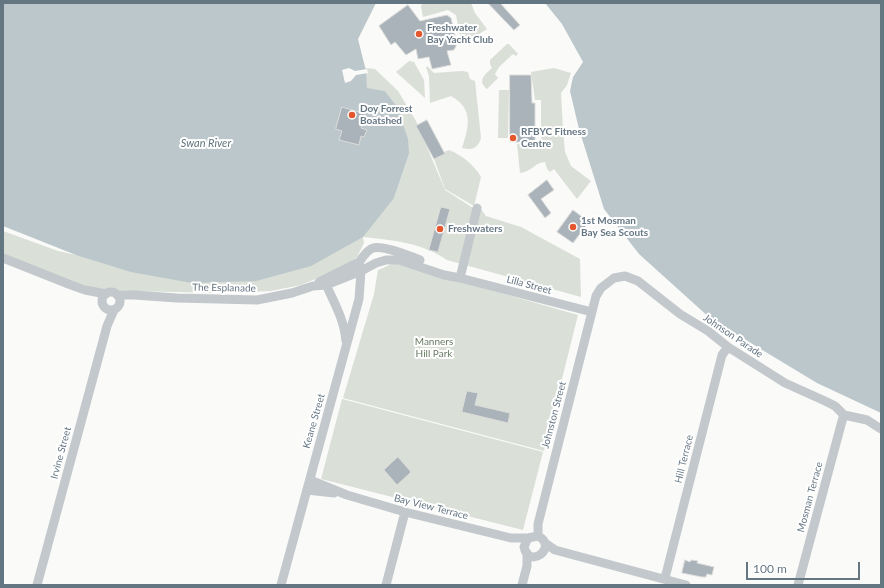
<!DOCTYPE html>
<style>
body{margin:0}
#map{position:relative;width:884px;height:588px;overflow:hidden;background:#fafaf8;font-family:Lato,sans-serif}
canvas{display:block}
.frame{position:absolute;inset:0;border:4px solid #657683;pointer-events:none}
.scale{position:absolute;left:746px;top:562px;width:114px;height:18px;box-sizing:border-box;border:2px solid #657683;border-top:0;padding-left:5px;font-size:12px;line-height:14px;white-space:nowrap;color:#657683;-webkit-text-stroke:3px #fff;paint-order:stroke}
</style>
<div id="map">
<canvas width="884" height="588"></canvas>
<div class="frame"></div>
<div class="scale">100 m</div>
</div>
<script>
const g = document.querySelector('canvas').getContext('2d');
g.lineJoin = 'round';
function fill(path, color) {
  g.fillStyle = color;
  g.fill(path, 'evenodd');
}
function stroke(path, color, width, dash) {
  g.strokeStyle = color;
  g.lineWidth = width;
  g.lineCap = dash ? 'butt' : 'round';
  g.setLineDash(dash || []);
  g.stroke(path);
}
function write(font, color, halo, rows, align = 'center') {
  g.font = font + ' Lato,sans-serif';
  g.lineWidth = 4;
  g.setLineDash([]);
  g.textBaseline = 'middle';
  g.strokeStyle = halo;
  g.fillStyle = color;
  for (const [text, x, y, turn = 0] of rows) {
    g.save();
    g.translate(x, y);
    g.rotate((+turn || 0) * Math.PI / 180);
    g.textAlign = isNaN(turn) ? turn : align;
    if (halo) g.strokeText(text, 0, 0);
    g.fillText(text, 0, 0);
    g.restore();
  }
}
fill(new Path2D(`
 M423,3H471L475,13L487,29L473,38L464,40L460,36L456,15L448,10L423,17L421,6Z
 M507,44H509L518,54L516,56L513,54L499,67L495,74L498,78L487,89C477,81 485,74 492,68L490,64V60Z
 M409,61L414,62L424,80L425,98L396,72Z
 M427,66L434,73L462,71L468,72L470,79L475,81L481,138C478,148 472,151 462,148C469,126 474,109 451,96L430,103L429,76L426,67Z
 M365,68L375,69L398,91L416,121L445,190L473,208L481,209L486,216L521,227L580,259L581,297L447,260C423,243 392,240 363,237L364,243L357,257L346,266L301,285L271,291L221,293L129,291L97,289L59,277L3,254V231L58,251L76,255L394,198L409,154L396,105L385,91L367,89Z
 M554,68L571,73L567,85L561,93L563,130L565,152L571,166L591,181L577,199L554,169L550,172L547,169L545,162C535,162 532,172 520,173L517,144L541,143V100H535L531,72Z
 M499,90H509L508,138H498Z
 M449,150C462,155 474,165 481,177L474,206L445,189L434,159L445,154L444,152Z
 M399,261L456,280L578,315L544,451L343,398L374,294L378,270Z
 M342,399L543,452L523,530L321,479Z`), '#dadfd7');
fill(new Path2D(`
 M3,3H376L358,39L366,71L367,88L385,91L396,105L408,139L409,154L394,198L363,237L311,266L256,281L192,283L131,272L76,255L3,226Z
 M545,3H881V413L817,383L711,319L639,254L604,209L579,129L570,91L573,77L583,62L562,24Z`), '#bbc7cb');
fill(new Path2D(`
 M349,68L355,71L367,69L368,73L356,75L351,81L345,83L342,70Z`), '#fafaf8');
const building = new Path2D(`
 M488,3H500L520,25L514,30Z
 M408,5L420,21L447,15L451,18L457,44L454,50L447,51L451,65L432,69L429,57L418,59L416,49L406,55L395,42L391,45L379,26Z
 M510,75H531L532,103H535V142H510Z
 M342,107L365,114L361,128L367,130L364,137L361,136L359,145L339,140L342,131L336,129Z
 M427,120L445,154L434,159L416,126Z
 M547,180L554,190L541,199L551,213L545,218L528,195Z
 M441,207L450,209L438,252L429,250Z
 M573,210L589,222L573,243L557,232Z
 M467,391L478,393L475,405L510,413L508,423L462,412Z
 M398,457L411,472L397,485L384,470Z
 M685,560L690,562L691,560L698,561L697,563L714,567L712,575L707,574L706,577H702L682,573Z`);
fill(building, '#aab3b9');
stroke(building, '#dcdcda', 1);
stroke(new Path2D(`
 M3,258L71,285L85,290L106,294
 M359,262C363,257 367,250 373,248C383,245 410,256 420,260
 M460,278L477,208
 M324,280C333,301 344,318 346,341
 M319,282L359,262
 M102 301a9 9 0 1 1 18 0a9 9 0 1 1-18 0Z
 M117,295H134L177,298L257,300L292,293L313,286L326,285L361,271L376,263L386,260H399L444,275L460,278L592,312
 M310,480L347,495L405,512L511,538H528L538,536C559,547 529,570 524,547L528,538
 M307,490L334,493
 M538,536V524L596,296L601,288L614,278L625,276L638,281L680,314L708,331L728,347L785,383L825,401L835,406L844,415L867,420L881,429
 M545,543L555,550L686,585
 M665,578L722,355L728,347
 M37,585L107,326L114,310
 M281,585L359,299L361,271L359,262
 M386,585L405,512
 M522,585L527,566V553
 M798,585L842,421L844,415`), '#c3c8cc', 9);
for (const [x, y, r, color] of [
 [419,34,4,"#e4572e"],
 [352,115,4,"#e4572e"],
 [513,138,4,"#e4572e"],
 [573,227,4,"#e4572e"],
 [440,229,4,"#e4572e"]
]) {
  const dot = new Path2D();
  dot.arc(x, y, r, 0, 2 * Math.PI);
  g.fillStyle = color;
  g.fill(dot);
  stroke(dot, '#fff', 1.5);
}
write('bold 10px', '#657683', '#fff', [
 ["Freshwater",427,28],
 ["Bay Yacht Club",427,40],
 ["Doy Forrest",360,109],
 ["Boatshed",360,121],
 ["RFBYC Fitness",521,132],
 ["Centre",521,144],
 ["1st Mosman",581,221],
 ["Bay Sea Scouts",581,233],
 ["Freshwaters",448,229]
], 'left');
write('10px', '#657683', '#fff', [
 ["Lilla Street",529,285,15],
 ["The Esplanade",224,288,1],
 ["Johnson Parade",733,336,34],
 ["Johnston Street",554,415,-75],
 ["Keane Street",314,421,-74],
 ["Irvine Street",61,453,-75],
 ["Hill Terrace",684,459,-76],
 ["Mosman Terrace",810,497,-75],
 ["Bay View Terrace",431,507,14]
]);
write('10px', '#687a64', '#fff', [
 ["Manners",434,342],
 ["Hill Park",434,354]
]);
write('italic 11px', '#60757c', '#fff', [
 ["Swan River",206,143]
]);
</script>
